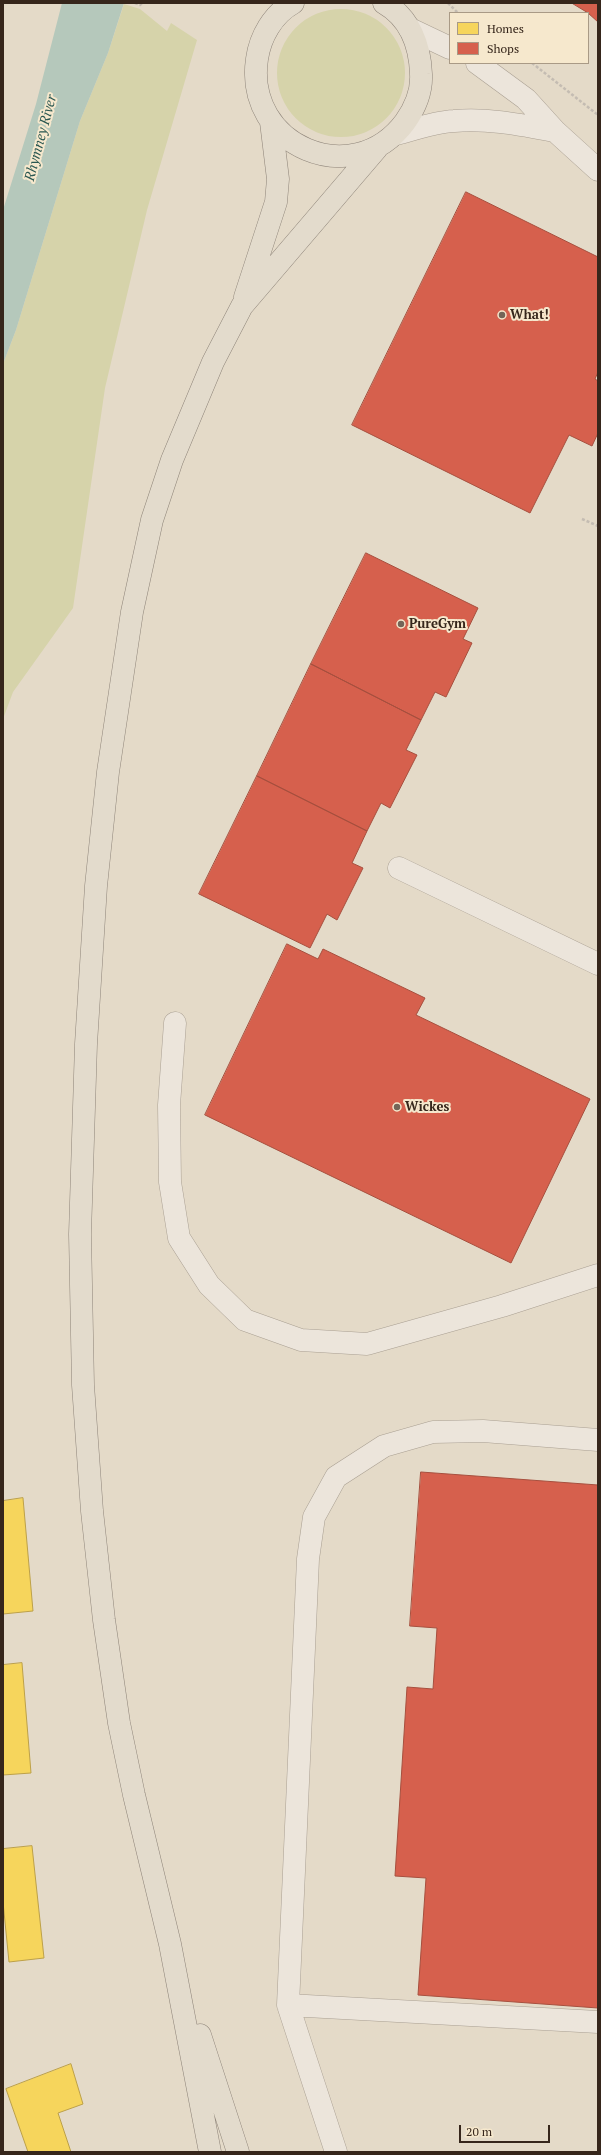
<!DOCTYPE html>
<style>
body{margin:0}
#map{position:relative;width:601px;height:2155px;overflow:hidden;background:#e4dac8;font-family:"PT Serif",serif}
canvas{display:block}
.frame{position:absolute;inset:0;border:4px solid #36261b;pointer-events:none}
.legend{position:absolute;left:449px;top:12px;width:140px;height:52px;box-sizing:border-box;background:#f6e8cd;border:1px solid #a99a86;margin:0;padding:5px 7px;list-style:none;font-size:12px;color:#36261b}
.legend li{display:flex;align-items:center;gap:8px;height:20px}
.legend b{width:20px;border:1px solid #a99a86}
.scale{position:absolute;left:459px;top:2125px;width:91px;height:18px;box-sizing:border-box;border:2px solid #36261b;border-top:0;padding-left:5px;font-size:12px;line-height:14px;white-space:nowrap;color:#36261b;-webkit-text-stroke:3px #f6e8cd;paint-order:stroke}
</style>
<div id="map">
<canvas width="601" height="2155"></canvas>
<div class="frame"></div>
<ul class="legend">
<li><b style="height:11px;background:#f6d55c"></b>Homes</li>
<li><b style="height:11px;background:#d6604d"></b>Shops</li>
</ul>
<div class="scale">20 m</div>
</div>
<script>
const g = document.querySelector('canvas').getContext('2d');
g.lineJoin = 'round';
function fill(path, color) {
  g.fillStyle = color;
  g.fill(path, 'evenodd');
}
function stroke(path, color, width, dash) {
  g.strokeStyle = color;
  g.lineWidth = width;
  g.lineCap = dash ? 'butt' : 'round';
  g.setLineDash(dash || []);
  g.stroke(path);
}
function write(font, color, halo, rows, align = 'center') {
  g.font = font + ' "PT Serif",serif';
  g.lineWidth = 4;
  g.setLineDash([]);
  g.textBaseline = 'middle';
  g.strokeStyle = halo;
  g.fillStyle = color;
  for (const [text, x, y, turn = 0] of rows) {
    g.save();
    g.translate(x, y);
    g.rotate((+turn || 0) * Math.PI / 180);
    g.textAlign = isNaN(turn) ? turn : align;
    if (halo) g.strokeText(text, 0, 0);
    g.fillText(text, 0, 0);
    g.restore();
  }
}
fill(new Path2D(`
 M124,4L140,9L167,31L171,23L197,40L147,210L105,388L73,608L13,692L3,719V364L16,330L80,121L108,53Z
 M277 73a64 64 0 1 1 128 0a64 64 0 1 1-128 0Z`), '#d6d3aa');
fill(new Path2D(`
 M62,3H124L108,53L80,121L16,330L3,364V210L36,104Z`), '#b5c8bb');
const homes = new Path2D(`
 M23,1498L33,1611L3,1614V1501Z
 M22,1663L31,1773L3,1775V1665Z
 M32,1846L44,1958L9,1962L3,1902V1849Z
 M71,2064L83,2104L58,2113L71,2152H28L6,2089Z`);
fill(homes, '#f6d55c');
stroke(homes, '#bca048', 1);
const shops = new Path2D(`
 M572,3H598V22L588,13Z
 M466,192L598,257V372L595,379L598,381V433L592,446L569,435L530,513L352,425Z
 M366,553L478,608L463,639L472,643L446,697L435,692L421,720L311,664Z
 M311,664L421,720L406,750L417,755L390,808L381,803L367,831L257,776Z
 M257,776L367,831L352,863L363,868L337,920L327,914L310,948L199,894Z
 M287,944L318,959L323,949L425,998L416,1015L590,1099L511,1263L205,1115Z
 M421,1472L598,1485V2008L418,1995L426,1878L395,1876L407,1687L433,1689L437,1628L410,1626Z`);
fill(shops, '#d6604d');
stroke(shops, '#a64f3e', 1);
const minor = new Path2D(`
 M410,29L450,48
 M477,63L526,99L555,131L598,170
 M396,134C415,129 435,122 454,121C489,118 522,125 555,131
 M399,868L598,964
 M175,1023L169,1105L170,1182L179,1238L209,1285L245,1320L301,1340L367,1344L502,1306L598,1275
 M288,2005L598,2022
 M336,2152L288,2005L308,1559L314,1517L336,1477L384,1446L433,1432L483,1431L598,1440`);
const major = new Path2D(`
 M293,3C273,14 260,37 257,59C244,146 353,192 405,122C415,108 422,91 421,74C420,46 410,18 384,3
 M245,297L276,202L278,179L271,122
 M200,2035L238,2152
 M210,2152L170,1944L134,1795L119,1723L104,1620L92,1511L83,1385L80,1234L86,1044L96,886L108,772L132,612L152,520L172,460L213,362L242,306L377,148`);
stroke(minor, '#a99f92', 23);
stroke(major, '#8e8479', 23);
stroke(new Path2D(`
 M135,3L140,5L142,3
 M448,3L458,13
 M532,63L598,115
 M582,519L598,526`), '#c4bcb2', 2.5, [3, 2]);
stroke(minor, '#ece5db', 22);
stroke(major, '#e3dbcc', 22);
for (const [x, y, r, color] of [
 [502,315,4,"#736558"],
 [401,624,4,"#736558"],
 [397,1107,4,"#736558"]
]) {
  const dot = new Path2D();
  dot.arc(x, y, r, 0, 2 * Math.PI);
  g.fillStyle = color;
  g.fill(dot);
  stroke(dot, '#f6e8cd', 1.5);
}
write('bold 13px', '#36261b', '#f6e8cd', [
 ["What!",510,315],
 ["PureGym",409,624],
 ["Wickes",405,1107]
], 'left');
write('italic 14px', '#2a5751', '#f6e8cd', [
 ["Rhymney River",41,138,-75]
]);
</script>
